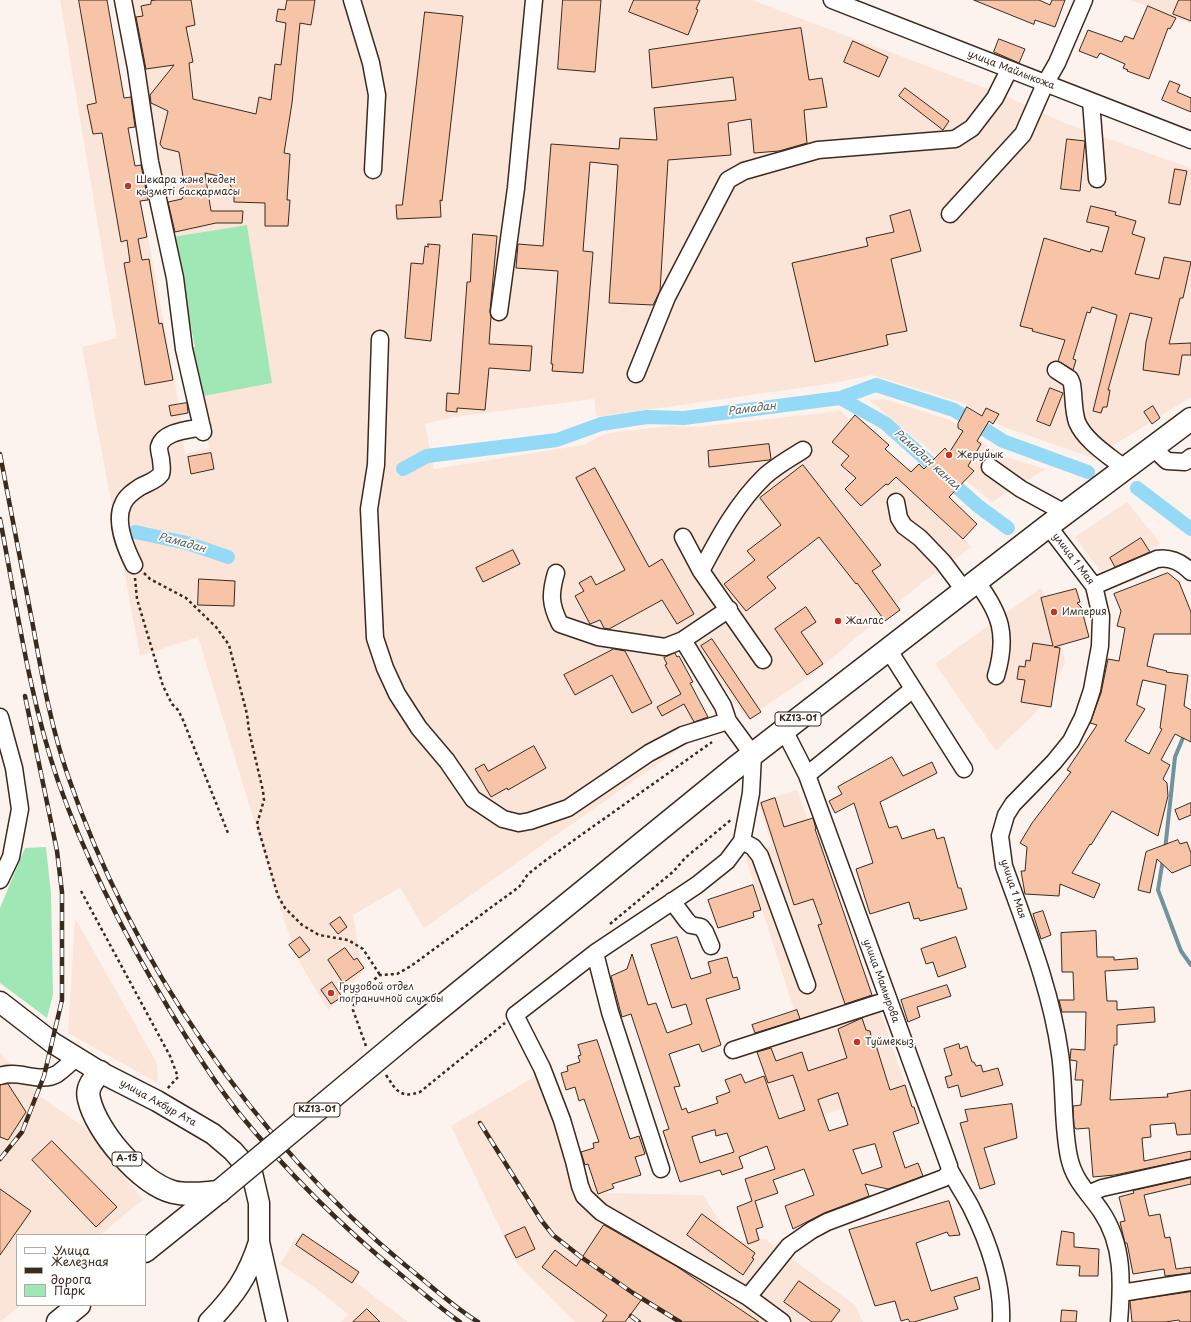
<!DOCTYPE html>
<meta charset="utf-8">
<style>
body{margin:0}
#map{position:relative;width:1191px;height:1322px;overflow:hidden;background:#fdf3ee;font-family:"Playpen Sans",sans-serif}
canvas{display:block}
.legend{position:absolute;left:16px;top:1234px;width:130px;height:72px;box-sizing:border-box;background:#fff;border:1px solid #b1aaa5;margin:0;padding:5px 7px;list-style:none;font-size:12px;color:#3b2a1e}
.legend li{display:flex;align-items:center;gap:8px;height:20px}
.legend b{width:20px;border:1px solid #b1aaa5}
</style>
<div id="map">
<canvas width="1191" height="1322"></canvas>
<ul class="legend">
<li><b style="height:5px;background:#fff"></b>Улица</li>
<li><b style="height:5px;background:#3b2a1e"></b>Железная дорога</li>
<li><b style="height:11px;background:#9fe7b5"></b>Парк</li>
</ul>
</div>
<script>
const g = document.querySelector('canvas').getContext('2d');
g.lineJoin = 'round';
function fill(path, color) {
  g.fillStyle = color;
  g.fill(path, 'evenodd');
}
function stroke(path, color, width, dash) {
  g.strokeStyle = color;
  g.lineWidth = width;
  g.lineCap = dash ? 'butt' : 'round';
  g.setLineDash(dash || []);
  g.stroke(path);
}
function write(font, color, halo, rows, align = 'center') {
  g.font = font + ' "Playpen Sans",sans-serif';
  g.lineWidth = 3.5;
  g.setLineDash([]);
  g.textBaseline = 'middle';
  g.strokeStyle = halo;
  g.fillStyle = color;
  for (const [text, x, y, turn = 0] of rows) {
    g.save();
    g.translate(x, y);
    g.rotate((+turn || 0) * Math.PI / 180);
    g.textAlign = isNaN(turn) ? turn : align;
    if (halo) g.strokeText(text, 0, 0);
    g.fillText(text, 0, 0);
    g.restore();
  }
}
fill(new Path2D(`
 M60,0H104L178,399L185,454L209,448L199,397L272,383L247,225L172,237L130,0H752L1004,95L1067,124L1191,168V397L1093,458L1004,427L963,403L872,375L828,384L596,417L594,399L455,417L425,424L434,469L583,445L607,433L670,426L697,427L841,411L897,474L912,465L941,488L960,533L972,547L923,582L809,677L746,719L686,631L665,642L695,697L709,728L424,928L400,888L353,915L363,972L328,1010L297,958L287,929L198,637L140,656L82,347L117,338Z
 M1131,0H1191V24Z
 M884,399L950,420L1002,456L1046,469L992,502L869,400Z
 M1127,502L1161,544L1101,572L1075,537Z
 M1041,588L1057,620L1065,662L1050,698L996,751L935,664Z
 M797,790L876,1001L799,1026L745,856L772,845L758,802Z
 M75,918L157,1063L158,1083L68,1033Z
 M879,1008L906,1087L784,1128L754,1046Z
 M0,1053L41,1097L88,1130L143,1200L125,1214L101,1235H17V1305H21L0,1322Z
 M546,1070L577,1161L601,1193L703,1195L732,1241L765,1239L855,1305L863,1322H575L516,1262L451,1126Z
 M296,1237L408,1322H341L348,1314L316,1288L280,1264Z`), '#fbe5d9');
fill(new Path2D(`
 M247,225L272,383L199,397L190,347H195L172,237Z
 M46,847L51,894L53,994L47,1018L0,983V908L25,848Z`), '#9fe7b5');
stroke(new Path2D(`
 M1165,850L1175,757L1185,733
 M1163,859L1158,890L1181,951L1191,965`), '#7093a0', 4);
stroke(new Path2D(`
 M840,398L885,423L978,506L1008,528
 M403,469L427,456L557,440L601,424L647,417L684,418L840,398L876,385L954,410L1003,441L1088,472
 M1137,488L1191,529
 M135,532L187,543L228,557`), '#94d9f6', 14);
const building = new Path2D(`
 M79,0H107L124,98L131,97L135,127L128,128L135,166L141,165L148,200L140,201L147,237L138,239L142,260L149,259L159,324L162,323L173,380L145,385L124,263L130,262L127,240L121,242L102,133L93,134L87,105L96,103Z
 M157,0H191L195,25L186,27L193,62L189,63L193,99L256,114L259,97L271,100L275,64L281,65L286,23L276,21L278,9L285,10L287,0H315L311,25L300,23L292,103L284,153L290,154L287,200H290L288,226H265V203L234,202V193L227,178L205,173L211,211H243L242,223H216L175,232L168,202L182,199L185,189L179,152L163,148L160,144L168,111L151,103L150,95L174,65L146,69L136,17L143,16L141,6L151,4V1Z
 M563,0H601L595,72L558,69Z
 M634,0H700L696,9L698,10L688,35L629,12Z
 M974,0H1039L1050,5L1052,0H1065L1055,27L1035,20L1034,24Z
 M1179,0H1191V21L1173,14Z
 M1148,6L1176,18L1170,29L1168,28L1149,79L1127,71L1128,70L1123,68L1125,64L1100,53L1097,58L1079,51L1088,30L1122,42L1125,36L1133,39Z
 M425,12L463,16L442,201L440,200L441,217L397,219L396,205H402Z
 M801,28L809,80L822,78L827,107L804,110L807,143L779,151L754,153L751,119L728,123L731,155L668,160L660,291L653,305L609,303L618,165L590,162L583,251L593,252L583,373L552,371L553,364H551L558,271L516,268L518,244L543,246L551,144L619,149L620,138L657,140L654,108L736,100L733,77L652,88L649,50Z
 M999,39L1025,49L1019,63L994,52Z
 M853,41L888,57L879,77L844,62Z
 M1170,81L1180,85L1177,92L1191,98V112L1162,100Z
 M905,88L949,121L943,130L899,96Z
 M1067,139L1085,141L1080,191L1061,189Z
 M1175,169L1187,171L1180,205L1169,203Z
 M1091,206L1116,212L1115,215L1136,221L1132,234L1145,238L1135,274L1159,279L1164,257L1191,262L1183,298H1180L1169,344L1191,343V355H1182L1179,375L1143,370L1146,342L1152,318L1130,313L1108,390H1110L1107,407H1103L1101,413L1093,411L1117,315L1092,307L1090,313L1087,312L1073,359L1076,360L1073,370L1058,361L1065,340L1032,331L1033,329L1020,326L1044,238L1090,252L1091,249L1102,252L1109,227L1087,222Z
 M910,210L921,251L891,259L907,331L886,335L888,345L815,362L792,263L868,246L866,238L894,232L890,216Z
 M473,234L497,236L490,311L491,317L489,344L532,346L530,371L489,368L485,410L457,408V412L446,411L447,393L459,394L467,282H470Z
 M428,244L440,245L431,341L405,338L411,263L423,264L425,246L428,247Z
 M1050,388L1063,393L1050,426L1037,421Z
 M187,403L188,413L171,416L169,406Z
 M1153,406L1160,418L1152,424L1144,412Z
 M967,407L982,416L986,408L999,414L993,424L989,421L977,441L981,444L968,466L974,471L949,497L977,524L963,539L896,477L888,485L886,484L861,506L845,489L856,478L841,465L849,456L832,442L855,415L889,445L885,449L911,472L919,464L924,469L945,448L949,453L963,431L958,428V424Z
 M769,444L771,459L769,460L709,467L708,451Z
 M211,453L214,469L191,474L188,457Z
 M803,465L881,565L872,571L900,610L885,621L857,583L856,584L819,537L767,577L776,588L746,611L724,584L755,560L747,551L781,525L760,498Z
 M595,468L649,567L662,559L694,614L677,624L662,600L609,629L604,628L600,620L590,624L575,596L584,591L579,583L591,576L596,585L625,570L576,478Z
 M1141,538L1150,552L1115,567L1110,558Z
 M513,550L520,564L483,582L476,568Z
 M1168,573L1179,582L1191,612V634H1154L1147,666L1167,671L1166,672L1188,675L1184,706L1191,710V742L1175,734L1161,760L1170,765L1163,779L1167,783L1168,796L1158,836L1112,811L1091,845L1090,844L1072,873L1100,884L1094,898L1060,884L1059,896L1025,894L1021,871H1025L1027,847L1020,843L1032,823L1071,772L1067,770L1097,725L1090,723L1101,693L1108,659L1119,661L1125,628L1117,626L1121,611L1114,594ZM1143,680L1166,685L1160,728L1162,729L1149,754L1125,741L1145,709L1137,705Z
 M199,579L235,581L234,606L198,605Z
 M1076,589L1080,602L1077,603L1081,607L1089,637L1054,647L1060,648L1051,707L1021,702L1025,680L1017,679L1019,666L1025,667L1026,660L1030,661L1033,643L1053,646L1041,598Z
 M806,607L816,622L801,632L823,664L807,675L775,629Z
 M712,639L761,712L750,719L701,646Z
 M614,649L625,651L652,703L632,713L612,675L575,695L564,675Z
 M675,653L677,657L679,656L693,682L690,683L708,717L694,722L684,704L662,716L657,707L681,694L665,665L667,664L664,658Z
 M534,746L546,768L508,790L507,788L491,797L475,769L484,764L488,771Z
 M892,757L903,776L932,762L937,773L880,802L889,828L897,826L902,839L934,829L937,839L944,837L958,888H961L967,909L920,921L919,918L914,919L909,902L870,914L856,869L873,863L854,803L835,813L829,801L842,794L838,787Z
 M775,798L784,827L813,818L816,829H815L872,995L845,1004L818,925L822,924L813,899L794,905L761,803Z
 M1191,803V815L1179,820L1175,810Z
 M1178,840L1180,844L1187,842L1191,853V865L1172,873L1157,859L1150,893L1138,890L1146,852Z
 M753,885L761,910L753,912L754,917L718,928L708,900Z
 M1043,911L1051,935L1041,939L1033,914Z
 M340,917L347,927L338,934L330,924Z
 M1096,931L1097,957H1114V960L1137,958L1138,969L1105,971L1107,1001H1117V1010L1154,1007L1155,1022L1117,1025V1045H1114L1110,1100L1168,1097L1167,1094L1191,1090V1134L1177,1135L1175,1123L1150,1125L1151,1137L1142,1138L1144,1161L1191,1151V1159L1115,1175L1093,1177L1089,1128L1076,1129L1074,1126L1073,1106L1081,1105L1083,1080H1075L1077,1061L1070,1060L1071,1049L1085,1050L1086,1012H1062L1059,1000H1074L1073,972H1062L1061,933Z
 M300,937L310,950L299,958L289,945Z
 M677,937L691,979L711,973L708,962L727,957L733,978L737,977L740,989L706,999L721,1045L702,1052L699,1044L669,1054L680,1086L674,1087L682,1110L686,1108L688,1113L718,1103L716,1097L730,1092L725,1080L741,1074L745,1083L764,1076L779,1119L805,1110L793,1075L768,1083L757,1052L771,1048L776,1061L802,1052L808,1071L847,1058L838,1029L862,1018L866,1030L870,1031L872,1040L874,1039L890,1090L905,1085L912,1107H914L919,1123L893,1132L905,1168L918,1163L923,1176L888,1189L865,1184L869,1196L824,1213L793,1229L785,1206L814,1195L804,1169L773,1180L778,1193L755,1201L763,1227L756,1229L759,1240L748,1244L737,1207L752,1201L745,1179L775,1169L767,1146L739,1157L743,1168L722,1175L720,1170L680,1182L663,1131L669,1129L631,1014L622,1017L611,976L627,969L632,954L648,1005L656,1003L667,1033L692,1024L686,1004L672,1008L651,945ZM838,1093L848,1125L829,1131L818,1100ZM715,1130L716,1136L727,1133L734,1152L700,1163L692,1137ZM875,1144L882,1167L862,1174L853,1150Z
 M956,937L966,967L938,977L933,962L926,964L921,949Z
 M345,948L354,960L357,958L364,968L343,983L328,960Z
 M332,982L342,997L331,1004L321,990Z
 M947,985L951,996L917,1007L920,1017L908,1022L901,1000Z
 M797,1010L800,1019L755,1033L752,1025Z
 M597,1040L630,1139L639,1136L645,1154L635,1157L641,1175L612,1184L614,1188L598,1194L588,1164L585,1165L581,1152L594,1148L593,1143L599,1142L584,1099L579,1101L575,1087L566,1090L561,1073L568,1071L567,1066L580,1062L578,1056L581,1055L578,1045Z
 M959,1044L960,1049L967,1046L972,1062H974L976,1066L981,1065L983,1072L998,1068L1003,1085L961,1097L958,1085L948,1088L945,1077L952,1075L944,1049Z
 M8,1084L26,1112L8,1140L0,1137V1085Z
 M1012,1104L1017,1138L984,1148L995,1184L980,1189L960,1123L968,1121L965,1110Z
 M52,1141L117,1207L96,1227L32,1160Z
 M1191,1178V1184L1144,1195L1149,1216L1160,1214L1165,1238L1170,1237L1176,1269L1191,1267V1273L1165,1276L1164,1269L1133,1274L1127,1243H1125L1120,1222L1125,1221L1119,1197L1134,1193L1133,1191Z
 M0,1189L31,1211L0,1255Z
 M949,1201L960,1235L949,1236L947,1232L916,1243L931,1291L977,1277L980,1289L954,1297L958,1309L914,1322H910L908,1319L901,1321L895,1301L875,1306L849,1230Z
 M702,1214L755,1253L752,1258L754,1259L743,1275L687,1235Z
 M604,1225L676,1266L759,1322H677L642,1299L625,1322H602L607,1315L542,1267L555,1250L576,1266Z
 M525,1227L535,1249L516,1258L505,1236Z
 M1062,1231L1074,1233V1247L1099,1249L1098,1276H1079L1080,1266L1057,1265Z
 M303,1234L359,1272L352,1283L296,1245Z
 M799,1281L840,1310L831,1322H812L784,1302Z
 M1191,1292V1322H1180L1179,1320L1165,1322H1132L1130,1301Z
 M367,1309L380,1322H353Z
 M1062,1310L1077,1311L1076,1322H1061Z`);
fill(building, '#f7c4a8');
stroke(building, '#3b2a1e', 1);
const minor = new Path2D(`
 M123,0L136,68L150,162L175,278L184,349L203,432
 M352,0L371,63L377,95L373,170
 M832,0L1191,140
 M1091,101L1097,179
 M950,214L1023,134L1045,84L1057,63L1084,0
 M499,312L516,188L534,0
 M380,339L376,465L369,509L375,638L385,668L397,694L419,728L447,761L473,799L503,819L519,823L530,821L568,808L649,753L683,735L728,721
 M1056,370L1070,379L1072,384C1074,396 1073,410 1077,422C1085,441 1108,455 1124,468
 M636,374L667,297L728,180L744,171L818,150L955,139L972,128L995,98L1009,70
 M1152,447L1167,461L1185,462L1191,457
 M990,467L1021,489L1065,513
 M896,502L899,518L904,526L920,538L943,562L964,590
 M1048,526L1094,586L1101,616L1100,646L1092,690L1083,717L1071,741L1054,762L1013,804L1006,815L1000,836L1004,866C1026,928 1051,989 1060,1054C1065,1088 1062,1124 1069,1157C1074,1181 1088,1192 1101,1211C1124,1245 1122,1283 1119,1322
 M683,537L701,571L763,660
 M134,565C126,549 114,522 123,504C126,496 134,491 140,487C147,483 156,481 161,474C163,469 161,464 161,459C160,455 159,450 159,447C163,431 189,430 202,427
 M701,571C719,537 737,503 765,476C776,466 790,458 803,450
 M556,573C550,594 550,604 560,624L598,637L665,647L683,640L729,609
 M976,581C1001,614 1008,635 996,676
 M1094,586L1157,559C1171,557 1181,562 1191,572
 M683,640L723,706L728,721L753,755L751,793L742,841L727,861L697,885L595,953L515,1015L542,1068L562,1120L574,1161L580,1186L584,1196L601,1212L748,1297L782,1322
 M888,649L964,769
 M0,717L14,768L20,809L11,857L0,880
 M784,730L807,775L949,1166C949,1171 967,1199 971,1207C988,1241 1003,1283 1001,1322
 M807,775L913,689
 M742,841L753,847L760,856L807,985
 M672,901L687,921L691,925L701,927L705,932L711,946
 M595,953L610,1012L661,1169
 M733,1050L888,1000
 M0,1076C18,1069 40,1084 57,1074C64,1069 70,1063 77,1057
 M1088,1194L1102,1188L1191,1168
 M1121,1293L1191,1282
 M748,1297L789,1246L812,1230L827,1222L944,1178L950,1172`);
const major = new Path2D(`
 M0,1002L53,1043L100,1072L157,1101L213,1134L233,1151L252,1173L259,1203V1242L277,1322
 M209,1322C234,1296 248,1277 259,1242`);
const highway = new Path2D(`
 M413,1030L735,768L1048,526L1191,419
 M100,1072C93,1080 86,1088 89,1099C96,1131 140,1183 173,1192C188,1196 204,1193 219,1192
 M145,1251L221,1190
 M58,1322L79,1305`);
stroke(minor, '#3b2a1e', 19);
stroke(major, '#3b2a1e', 23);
stroke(highway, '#3b2a1e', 25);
stroke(new Path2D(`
 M144,573L150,579L186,598L216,627L229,645L247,714L249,731L263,791L264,800L257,824L278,896L285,908L302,925L319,935L348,940L363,949L380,975
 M135,578L137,599L163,686L172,704L178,710L183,720L228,833
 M81,891L170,1056L178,1077L167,1089
 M610,924L674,871L685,858L732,819
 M366,1046L353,1010L356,994L380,975L397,974L411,966L519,887L528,874L546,860L712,742
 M386,1075C396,1090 400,1099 420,1092L505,1023`), '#3b2a1e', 2.5, [3, 3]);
stroke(minor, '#fff', 16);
stroke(major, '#fff', 20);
stroke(highway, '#fff', 22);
const rail = new Path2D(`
 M0,454C11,511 22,568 33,626C42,676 51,727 68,776C132,962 253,1139 405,1265C429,1284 452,1306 478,1322
 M0,519C17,607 29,697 58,781C86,861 125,936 169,1009C190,1044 213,1080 238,1112C287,1172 341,1226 400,1274C420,1291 439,1307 460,1322
 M480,1123L541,1220L553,1235L581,1257L633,1293L680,1322
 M0,1159L22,1132L44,1076L62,1000V892L57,851L25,696
 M631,1316L639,1322`);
stroke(rail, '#3b2a1e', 4.5);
stroke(rail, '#fff', 3, [9]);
const highwayBridge = new Path2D(`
 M221,1190L413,1030`);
stroke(highwayBridge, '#3b2a1e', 25, []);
stroke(highwayBridge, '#fff', 22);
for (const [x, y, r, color] of [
 [128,186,4,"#c8321e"],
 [949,455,4,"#c8321e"],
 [1054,612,4,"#c8321e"],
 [838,621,4,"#c8321e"],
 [331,993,4,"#c8321e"],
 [857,1042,4,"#c8321e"]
]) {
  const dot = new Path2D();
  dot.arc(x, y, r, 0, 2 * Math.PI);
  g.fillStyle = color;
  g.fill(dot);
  stroke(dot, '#fff', 1.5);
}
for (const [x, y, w] of [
 [798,719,46],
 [317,1110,46],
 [127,1159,30]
]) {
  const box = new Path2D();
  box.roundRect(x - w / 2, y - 7, w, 14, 3);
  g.fillStyle = '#fff';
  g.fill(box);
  stroke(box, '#3b2a1e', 1);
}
write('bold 9px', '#3b2a1e', null, [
 ["KZ13-01",798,719],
 ["KZ13-01",317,1110],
 ["A-15",127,1159]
]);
write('10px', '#3b2a1e', '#fff', [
 ["улица Майлыкожа",1011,70,21],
 ["улица 1 Мая",1073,559,53],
 ["улица 1 Мая",1013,889,72],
 ["улица Мамырова",881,981,70],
 ["улица Акбур Ата",158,1103,29]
]);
write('10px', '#3b2a1e', '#fff', [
 ["Шекара және кеден",136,180],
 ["қызметі басқармасы",136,192],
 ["Жеруйык",957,455],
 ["Империя",1062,612],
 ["Жалгас",846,621],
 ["Грузовой отдел",339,987],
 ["пограничной службы",339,999],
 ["Туймекыз",865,1042]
], 'left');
write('italic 11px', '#565f5f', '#fff', [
 ["Рамадан",752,409,-7],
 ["Рамадан канал",927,460,42],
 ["Рамадан",182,543,15]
]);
</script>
